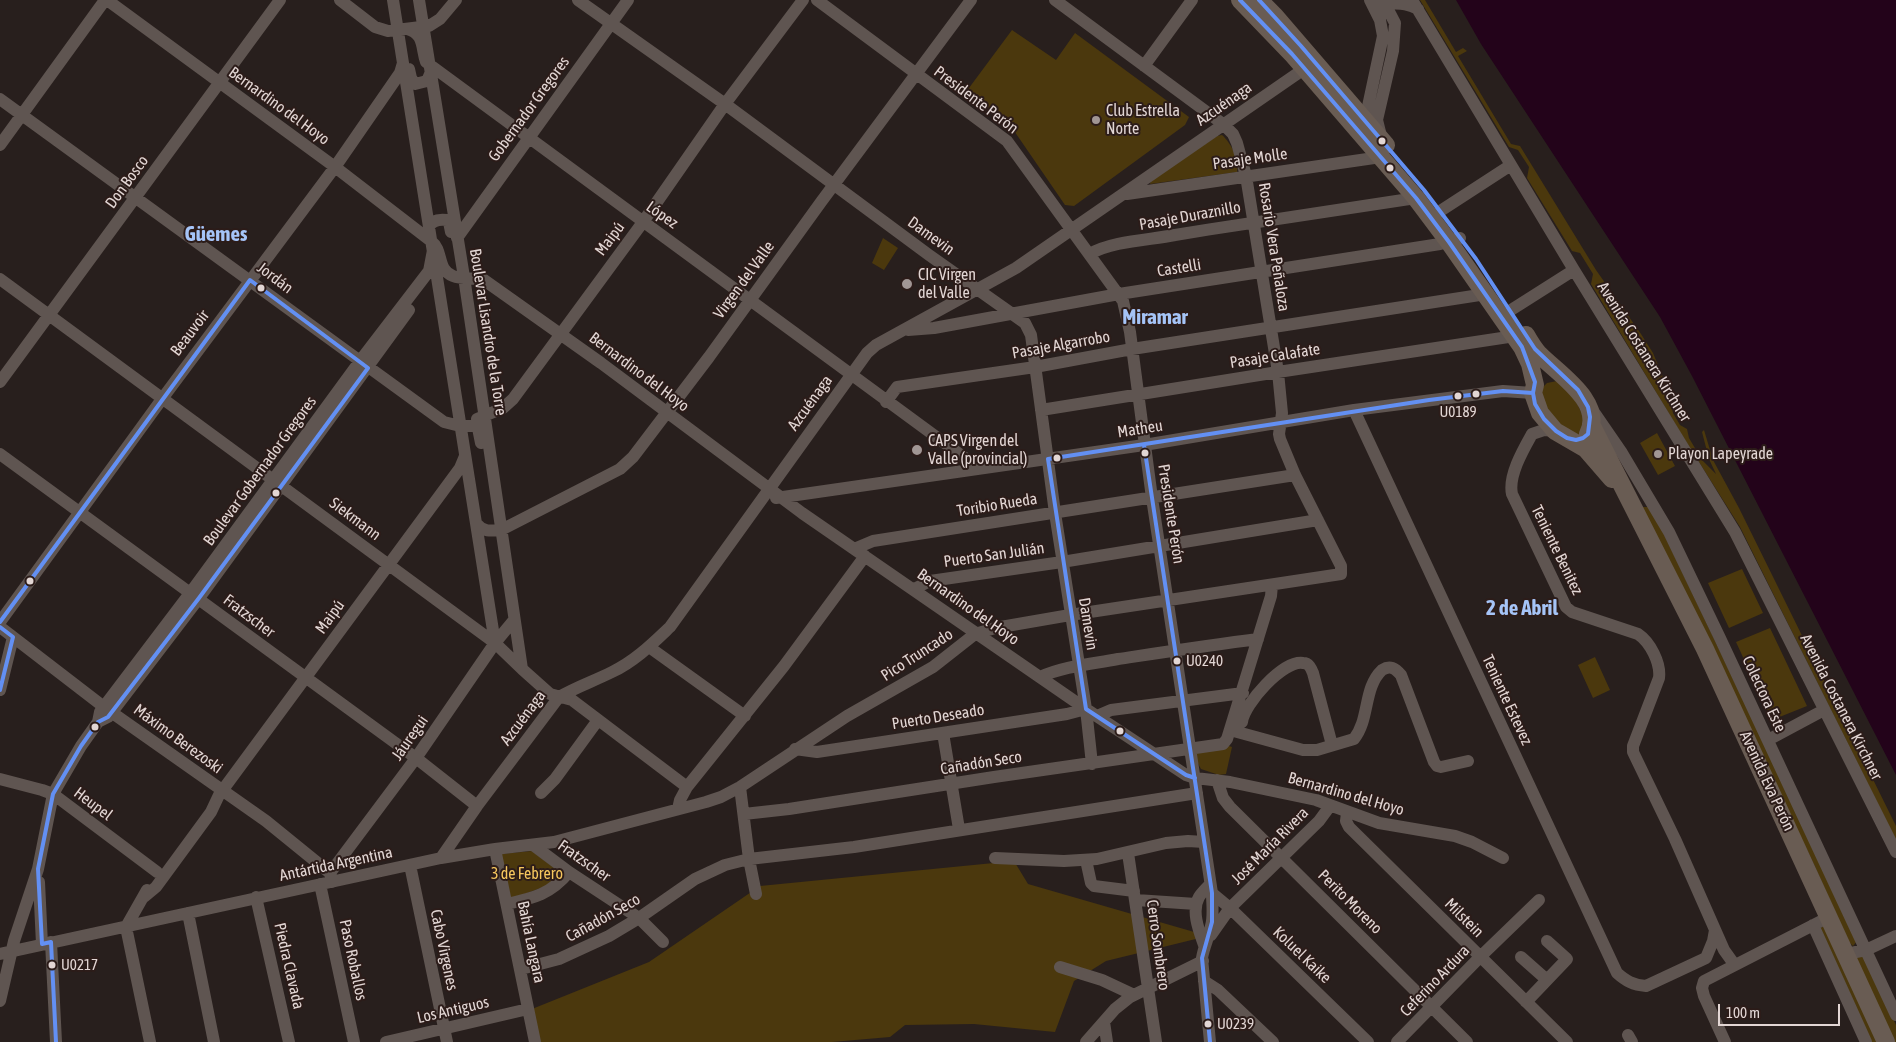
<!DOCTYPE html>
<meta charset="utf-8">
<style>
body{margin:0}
#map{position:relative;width:1896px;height:1042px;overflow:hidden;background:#281f1d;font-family:"Asap Condensed",sans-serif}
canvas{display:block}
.scale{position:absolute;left:1718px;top:1004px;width:122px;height:22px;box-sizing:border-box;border:2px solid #e2d6d4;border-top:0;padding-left:6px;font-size:15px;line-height:18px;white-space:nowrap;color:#e2d6d4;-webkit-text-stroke:4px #2c1c19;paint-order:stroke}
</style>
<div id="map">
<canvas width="1896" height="1042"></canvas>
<div class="scale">100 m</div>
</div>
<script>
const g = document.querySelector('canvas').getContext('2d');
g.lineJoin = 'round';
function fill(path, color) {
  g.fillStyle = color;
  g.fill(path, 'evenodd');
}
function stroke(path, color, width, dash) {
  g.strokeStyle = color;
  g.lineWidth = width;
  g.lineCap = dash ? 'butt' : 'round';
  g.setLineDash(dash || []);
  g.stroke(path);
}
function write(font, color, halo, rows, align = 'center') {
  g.font = font + ' "Asap Condensed",sans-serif';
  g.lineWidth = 4;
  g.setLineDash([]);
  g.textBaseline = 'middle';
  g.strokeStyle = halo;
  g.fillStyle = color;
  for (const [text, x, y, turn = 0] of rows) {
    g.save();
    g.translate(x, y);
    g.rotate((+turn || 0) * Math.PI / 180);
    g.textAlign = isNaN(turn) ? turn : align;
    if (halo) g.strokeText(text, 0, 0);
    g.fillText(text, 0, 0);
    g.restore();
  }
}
fill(new Path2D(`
 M1420,0H1425L1456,52L1463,48L1467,51L1458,56L1511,144L1520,146L1596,270L1641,334L1653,353L1668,389L1673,413L1680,425L1687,429L1689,438L1702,460L1716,474L1709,459L1702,432L1704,430L1713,460L1739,508L1896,826V841L1740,527L1680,432L1591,284L1593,274L1580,253L1572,251L1527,178L1529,167L1518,150L1509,147Z
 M1012,30L1056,60L1075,33L1189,117L1185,125L1074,206L1065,205L1008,122L966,92Z
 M1222,135C1231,143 1240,160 1237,172L1150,184L1151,180L1217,136Z
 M883,238L898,248L884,270L872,263Z
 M1557,381L1571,391L1583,416L1585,432L1578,436L1549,417L1540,390L1547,383Z
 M1657,433L1675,466L1658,475L1640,443Z
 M1643,507H1648L1653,511L1858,940L1853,946L1849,942L1811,858L1641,512Z
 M1742,569L1763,613L1729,628L1708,583Z
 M1770,628L1807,706L1772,720L1736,642Z
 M1595,657L1610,690L1593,698L1578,665Z
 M1223,744L1232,747L1226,774L1219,775L1201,769L1190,749Z
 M532,851L561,873L554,883L511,899L501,854Z
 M1014,861L1028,884L1208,936L1106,961L1074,981L1055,1032L974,1024L905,1025L890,1037L832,1042H540L532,1009L649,962L760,886Z
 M1824,924L1881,1042H1871L1820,929Z
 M1864,956L1896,1025V1042H1892L1855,957Z`), '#4b380d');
fill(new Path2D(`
 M1456,0H1896V775L1692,376L1660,317L1481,44Z`), '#23031a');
stroke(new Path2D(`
 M107,0L335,167L431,241C444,251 436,269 453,276C463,280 474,277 484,280L601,363L802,513L1086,709L1186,775L1195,778L1230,782L1316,800L1379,823L1455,836L1472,842L1503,858
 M340,0L375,27L388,31L429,26L440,19L456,0
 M393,0L495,643
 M419,0L464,277L522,669
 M578,0L725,104L929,255L1025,323L1031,335L1055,513L1086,709L1092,764
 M817,0L1007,141L1123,301L1130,332L1152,498L1212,893C1212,904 1214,916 1211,926C1209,937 1204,946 1202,958L1210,1042
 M1412,0L1574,270L1735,532L1896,852
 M1378,1C1396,6 1400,0 1418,9
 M407,29C425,34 421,48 426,62L965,458L972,469
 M1144,66L1192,0
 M409,69L411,78L415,84L427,81L430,74
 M0,99L444,422L460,426H476L478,428L481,443
 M1364,125L1383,36L1380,20L1370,0
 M1381,136L1377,120L1393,51L1395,23L1383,0
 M0,145L105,0
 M1127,194L1381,157
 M1431,217L1511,165
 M429,227C432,220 439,219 447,220L449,222L451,232
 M457,238L628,0
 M1090,254C1112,241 1150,240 1175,235C1255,222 1335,210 1416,198
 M0,279L495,643L522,669L550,694L572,700L687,787
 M1511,310L1574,270
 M908,330L934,328L1119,294L1440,244L1460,238
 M0,382L280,0
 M886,402L897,387L1035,367L1132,349L1486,294
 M1591,408L1622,453L1669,532L1720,638L1896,1015
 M1041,410L1278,372L1515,336
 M1354,410L1617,973C1626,981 1633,985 1646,986L1706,958L1713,941L1715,930
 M477,419L503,408L513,399L643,222L725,104L803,0
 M1555,431L1544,430L1532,434C1523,450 1508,476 1512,494L1566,607L1572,612L1638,634C1650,642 1661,663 1659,678L1633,746V752L1675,839L1724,950L1734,964
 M0,454L416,758L477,806
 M776,498L1144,445L1354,410L1503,391L1533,393
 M477,524C483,532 491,531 501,530L620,469L633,457L709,357L821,202L971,0
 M854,549L873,541L1295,475
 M914,589L930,581L1062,562L1318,520
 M0,622L162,399L335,167L400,73L403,63
 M0,627L104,707L266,821L330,873L332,882
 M649,647L745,716
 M1040,677C1064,666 1092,664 1118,659C1165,652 1211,645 1258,639
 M0,690L13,637
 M1097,716L1111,710L1243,693
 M98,722L108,717L112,712L199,598L409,310
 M1242,722C1244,704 1283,660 1303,663C1309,663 1311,668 1313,673L1332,745
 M1230,730L1303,750H1317L1354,739C1370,719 1363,688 1382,670C1390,665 1395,668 1401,675L1434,762L1437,766L1441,767L1468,761
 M943,733L959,829
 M1768,740L1824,710
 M795,749L817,752L1067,714L1086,709
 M0,779L42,790L53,794L157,872
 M1217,780L1223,798L1230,807L1467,1042
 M740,787L749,859L756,894
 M541,793L555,779L598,720
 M678,809L680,800L687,787L784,666L865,556
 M1347,813L1346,821L1349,827L1567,1042
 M744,814L789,809L994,777L1223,744L1227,739L1271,596L1272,585
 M533,845L569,872L639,918L663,942
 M495,849L535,1042
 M1128,853L1156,1042
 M441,858L477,806L559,697C576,687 594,681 612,672C635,661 652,644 670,627L867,353L876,345L1016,268L1304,69
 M995,858L1064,861L1097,859L1166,843L1188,841L1204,842
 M1086,860L1091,883L1094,886L1134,891
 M410,865L447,1042
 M330,873L416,758L495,643L514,620
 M39,882L42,944
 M320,884L354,1042
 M1212,893L1230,908L1368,1042
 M144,897L156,887L211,812L219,795L460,468L465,456
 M256,897L289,1042
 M1136,900L1196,904
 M507,904C534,898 551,894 569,872
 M188,913L214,1042
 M1813,925L1866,1042
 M126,927L147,890
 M126,927L150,1042
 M1211,935L1230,908L1319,821L1330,806
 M51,942L56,1042
 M1204,945C1199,931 1191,911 1199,897C1202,892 1207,888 1210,884
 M0,954L441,858L495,849L554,842L706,802L721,797L740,787L847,716L933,667L975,634L995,628L1070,615L1341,574V566L1295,475L1280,439L1279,434L1282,413L1278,372L1246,176L1237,143L1233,134L1223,124L1055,0
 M1846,954L1866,950L1896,936
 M1521,957L1547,980
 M1060,967L1102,980L1134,995
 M521,969L559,959L609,936L639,918L695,879L725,865L749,859L854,847L1197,793
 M1204,981L1218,990L1273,1042
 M0,1001L14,941L38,869L53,794L81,746L98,722L100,712L191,592L360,361L429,271L433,250
 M1526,1002L1567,959L1547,941
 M1104,1022L1107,1042
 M1628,1035L1632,1042
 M386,1042L528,1009
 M1086,1042L1115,1009L1130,997L1203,961
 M1397,1042L1480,957L1539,900
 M1725,1042L1704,996L1702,988L1704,981L1829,917`), '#5f5551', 12);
stroke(new Path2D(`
 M1240,0L1292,54L1416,198L1449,242L1522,347L1530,364L1535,385L1533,393L1540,413L1555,431L1586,449L1612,479
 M1259,0L1275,16L1386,145
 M1526,335C1530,342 1534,349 1539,354C1557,373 1605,402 1588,434
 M1591,424L1705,649L1886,1042`), '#695c53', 18);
stroke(new Path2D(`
 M1240,0L1292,54L1416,198L1449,242L1522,347L1535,382L1533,393L1535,404L1544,419L1556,431L1567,438L1576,440L1583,438L1588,434L1590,417L1588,407L1578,390L1535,349L1476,259L1424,190L1301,46L1259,0
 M1144,445L1212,893V922L1202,958L1210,1042
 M0,622L250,280L368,368L199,598L108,717L98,722L81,746L53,794L38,869L42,944L51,942L56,1042
 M0,627L13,637L0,690
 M1195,778L1186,775L1086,709L1048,459L1429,400L1503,391L1533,393`), '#6390f3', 4);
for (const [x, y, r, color] of [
 [1096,120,5,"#a19694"],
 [1382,141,4.5,"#e2d6d4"],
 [1390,168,4.5,"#e2d6d4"],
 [907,284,6,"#a19694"],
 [261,288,4.5,"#e2d6d4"],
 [1476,394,4.5,"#e2d6d4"],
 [1458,396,4.5,"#e2d6d4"],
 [917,450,6,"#a19694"],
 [1145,453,4.5,"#e2d6d4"],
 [1658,454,5,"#a19694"],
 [1057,458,4.5,"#e2d6d4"],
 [276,493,4.5,"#e2d6d4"],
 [30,581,4.5,"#e2d6d4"],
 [1177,661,4.5,"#e2d6d4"],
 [95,727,4.5,"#e2d6d4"],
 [1120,731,4.5,"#e2d6d4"],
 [52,965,4.5,"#e2d6d4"],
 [1208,1024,4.5,"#e2d6d4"]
]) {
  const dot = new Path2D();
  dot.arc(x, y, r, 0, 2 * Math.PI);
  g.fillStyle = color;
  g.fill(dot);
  stroke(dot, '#2c1c19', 2);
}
write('15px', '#e2d6d4', '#2c1c19', [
 ["U0189",1458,412,"center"],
 ["U0240",1186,661],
 ["U0217",61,965],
 ["U0239",1217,1024]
], 'left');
write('16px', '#e2d6d4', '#2c1c19', [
 ["Presidente Perón",976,100,37],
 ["Azcuénaga",1224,104,-35],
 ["Bernardino del Hoyo",279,106,36],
 ["Gobernador Gregores",529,109,-54],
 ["Pasaje Molle",1250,159,-8],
 ["Don Bosco",127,182,-54],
 ["López",662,215,35],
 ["Pasaje Duraznillo",1190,216,-10],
 ["Damevin",931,236,36],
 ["Maipú",610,239,-53],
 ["Rosario Vera Peñaloza",1274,247,81],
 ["Castelli",1179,268,-9],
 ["Jordán",275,278,37],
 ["Virgen del Valle",744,280,-54],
 ["Boulevar Lisandro de la Torre",488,332,81],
 ["Beauvoir",190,333,-53],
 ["Pasaje Algarrobo",1061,345,-10],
 ["Avenida Costanera Kirchner",1644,352,58],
 ["Pasaje Calafate",1275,356,-9],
 ["Bernardino del Hoyo",639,372,37],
 ["Azcuénaga",810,403,-54],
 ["Matheu",1140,429,-9],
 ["Boulevar Gobernador Gregores",260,471,-54],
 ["Toribio Rueda",997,505,-9],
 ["Presidente Perón",1171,514,81],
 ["Siekmann",355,519,37],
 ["Teniente Benitez",1557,550,64],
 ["Puerto San Julián",994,555,-8],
 ["Bernardino del Hoyo",968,607,35],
 ["Fratzscher",249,616,37],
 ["Maipú",330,617,-54],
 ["Damevin",1088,624,81],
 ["Pico Truncado",917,655,-33],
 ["Colectora Este",1764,694,65],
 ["Teniente Estevez",1507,700,65],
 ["Avenida Costanera Kirchner",1841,707,63],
 ["Puerto Deseado",938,717,-9],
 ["Azcuénaga",523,718,-53],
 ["Jáuregui",410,738,-55],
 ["Máximo Berezoski",178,739,36],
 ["Cañadón Seco",981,763,-9],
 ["Avenida Eva Perón",1767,781,65],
 ["Bernardino del Hoyo",1346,794,16],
 ["Heupel",93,804,37],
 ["José María Rivera",1270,846,-45],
 ["Fratzscher",584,861,35],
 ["Antártida Argentina",336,864,-12],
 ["Perito Moreno",1350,902,45],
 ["Cañadón Seco",603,918,-29],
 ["Milstein",1464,918,45],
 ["Bahía Langara",531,942,78],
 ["Cerro Sombrero",1158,945,82],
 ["Cabo Virgenes",444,950,78],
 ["Koluel Kaike",1302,955,44],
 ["Paso Roballos",353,960,78],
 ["Piedra Clavada",289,966,77],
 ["Ceferino Ardura",1435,981,-46],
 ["Los Antiguos",453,1010,-13]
]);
write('16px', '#e2d6d4', '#2c1c19', [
 ["Club Estrella",1106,111],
 ["Norte",1106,129],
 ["CIC Virgen",918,275],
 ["del Valle",918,293],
 ["CAPS Virgen del",928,441],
 ["Valle (provincial)",928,459],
 ["Playon Lapeyrade",1668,454]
], 'left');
write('16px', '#f7c75e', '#2c1c19', [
 ["3 de Febrero",527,874]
]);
write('bold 21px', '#a5c4f7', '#2c1c19', [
 ["Güemes",216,234],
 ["Miramar",1155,317],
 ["2 de Abril",1522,608]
]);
</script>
